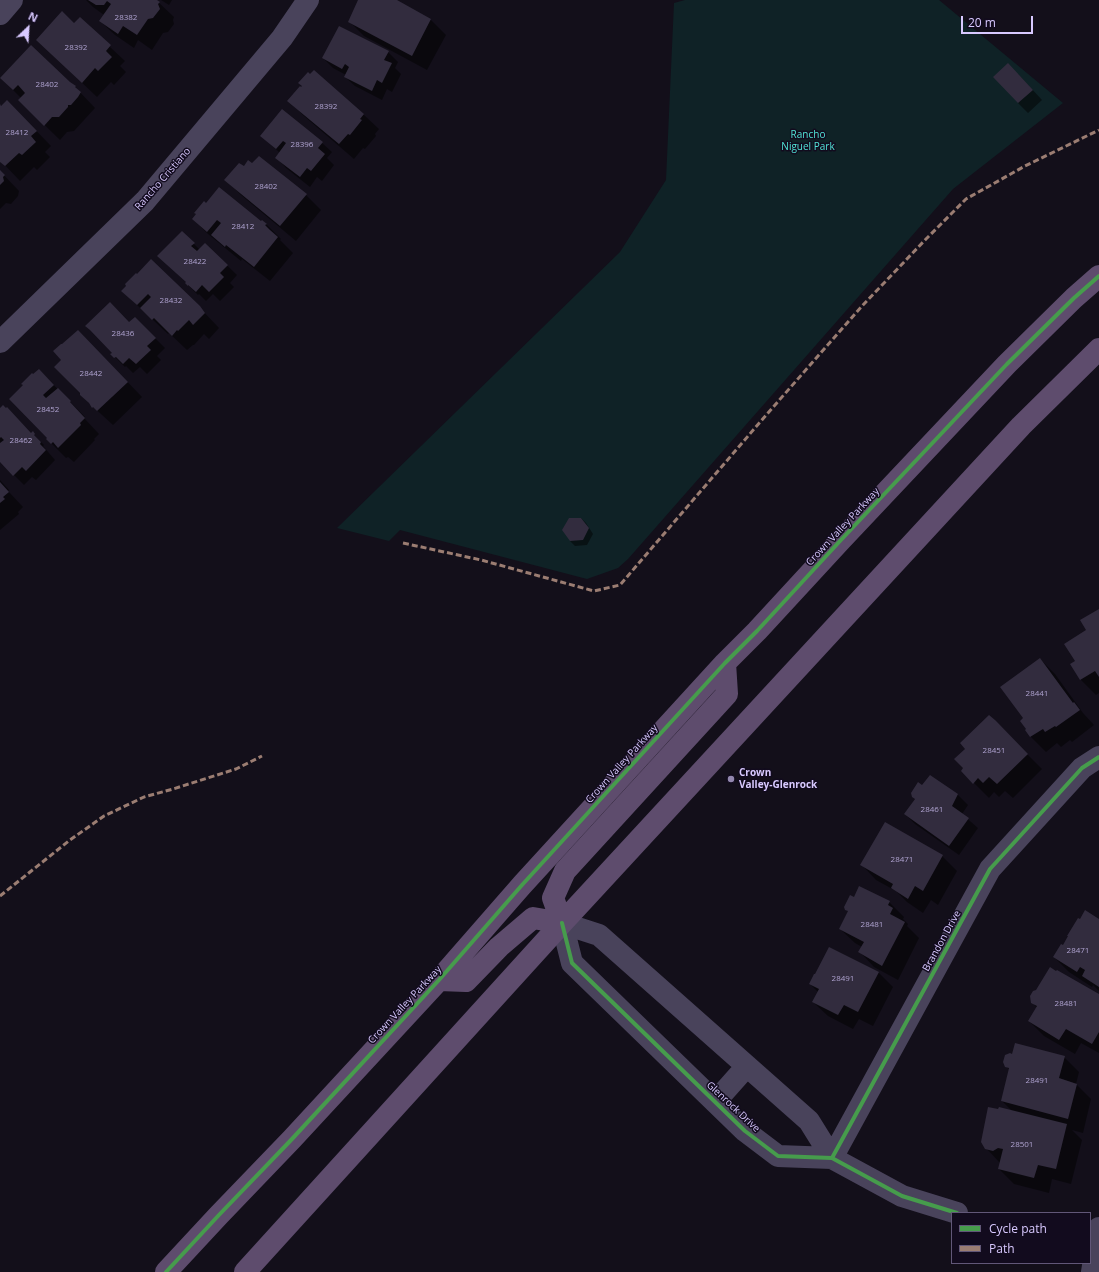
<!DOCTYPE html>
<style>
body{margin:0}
#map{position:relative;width:1099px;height:1272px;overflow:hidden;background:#130f1a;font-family:"Open Sans",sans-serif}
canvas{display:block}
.legend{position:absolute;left:951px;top:1212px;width:140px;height:52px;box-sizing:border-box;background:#120b1e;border:1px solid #615778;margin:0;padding:5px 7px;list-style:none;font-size:12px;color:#d8c9ff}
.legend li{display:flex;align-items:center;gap:8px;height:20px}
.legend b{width:20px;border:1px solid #615778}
.north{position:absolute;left:8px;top:8px;width:40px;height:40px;-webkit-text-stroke:3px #120b1e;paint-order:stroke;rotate:25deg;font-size:11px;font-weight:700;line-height:16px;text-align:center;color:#d8c9ff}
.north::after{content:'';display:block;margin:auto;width:14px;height:18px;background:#d8c9ff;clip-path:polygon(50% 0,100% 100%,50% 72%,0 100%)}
.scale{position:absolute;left:961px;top:16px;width:72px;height:18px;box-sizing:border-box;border:2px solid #d8c9ff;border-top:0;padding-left:5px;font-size:12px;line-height:14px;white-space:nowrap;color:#d8c9ff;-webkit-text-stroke:3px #120b1e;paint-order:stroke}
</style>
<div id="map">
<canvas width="1099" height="1272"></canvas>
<ul class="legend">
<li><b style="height:5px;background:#469c4c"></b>Cycle path</li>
<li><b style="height:5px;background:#9b7d72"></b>Path</li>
</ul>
<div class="north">N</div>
<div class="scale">20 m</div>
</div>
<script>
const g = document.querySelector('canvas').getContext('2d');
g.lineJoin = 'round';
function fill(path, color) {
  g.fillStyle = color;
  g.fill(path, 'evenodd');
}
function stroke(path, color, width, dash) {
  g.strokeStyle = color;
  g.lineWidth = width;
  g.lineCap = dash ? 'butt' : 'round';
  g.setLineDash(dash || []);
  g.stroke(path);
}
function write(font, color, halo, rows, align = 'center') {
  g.font = font + ' "Open Sans",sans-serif';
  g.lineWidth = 3;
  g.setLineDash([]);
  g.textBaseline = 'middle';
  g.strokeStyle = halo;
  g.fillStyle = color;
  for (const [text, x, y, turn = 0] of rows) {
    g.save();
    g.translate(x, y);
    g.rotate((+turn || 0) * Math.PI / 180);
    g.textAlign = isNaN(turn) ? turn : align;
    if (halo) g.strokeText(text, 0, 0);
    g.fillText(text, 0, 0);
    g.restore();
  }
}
fill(new Path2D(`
 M685,0H939L1063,103L953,189L628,559L618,568L587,579L400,530L389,541L337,528L620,252L666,180L674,3Z`), '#0f2226');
fill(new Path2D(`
 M86,0H156L174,17L173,20L174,24L168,32L163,33L152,50L138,40L134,48L115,35L100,21L104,15L93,7Z
 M161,0H172L169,5Z
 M359,0H395L431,20L446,35L427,70L364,36L349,21Z
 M80,19L125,61L120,66L126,72L114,85L111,82L97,97L37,40L75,24Z
 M388,52L398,62L395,68L401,74L392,92L387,89L382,100L355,86L345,77L346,75L333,68L323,58Z
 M314,71L364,115L379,129L375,134L376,136L365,149L363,148L354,159L304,116L289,101L303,86Z
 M1018,74L1042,100L1028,113L1018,103Z
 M1,78L70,83L75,87L95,108L74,131L67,132L60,140L19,100L21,98Z
 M0,105L22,116L51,146L45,152L50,157L37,170L34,167L20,181L0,160Z
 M261,135L322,143L332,152L327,158L334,165L322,181L317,177L310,187L286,168L277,158L280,153Z
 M0,171L19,191L18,196L11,204L6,203L0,209Z
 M226,180L306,195L321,210L296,241L241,195Z
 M206,204L261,223L263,221L281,239L280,240L293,253L270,281L242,259L241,261L208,234L193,219Z
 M182,232L200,250L205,244L237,275L230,283L234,287L220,301L213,294L206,301L199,294L198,295L186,283Z
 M128,286L199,307L219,328L209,339L204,334L194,345H193L187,350L169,333L168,334L152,319L122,291Z
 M135,318L165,348L157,356L161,360L147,374L140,367L133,373L126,366L125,367L112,354L129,323Z
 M93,346L142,397L113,425L89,403L55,367Z
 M39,370L85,417L84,418L99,434L94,439L95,440L74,462L68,457L66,458L47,439L48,438L33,376Z
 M0,409L31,434L32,433L44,445L43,446L55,460L36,480L32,477L24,485L0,461Z
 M0,480L9,490L8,491L23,507L18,512L19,514L0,530Z
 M581,518L586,523L593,534L587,545L575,546L570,541Z
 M1099,610V693L1096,695L1081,680L1071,664L1076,661L1087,631Z
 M1040,659L1055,674L1083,713L1094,725L1072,742L1070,740L1061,747L1057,743L1046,752L1031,737L1026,730L1028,729L1025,719Z
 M989,716L1042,769L1013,798L1005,791L999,797L994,792L989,798L962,771L965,768L966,749Z
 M930,776L958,795L968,805L962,814L978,828L959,855L915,824L905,814Z
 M886,824L942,856L957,871L938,905L931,900L923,913L907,902L896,891L876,880L862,865Z
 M854,899L889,902L904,917L903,919L908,924L907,926L919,938L898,980L874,967L860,952L862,947L855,943L840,929L849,912L846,909Z
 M1099,920V991L1093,985L1092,987L1069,972L1054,957L1063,946L1069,937Z
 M878,972L893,987L873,1026L859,1019L853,1029L828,1016L813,1002L818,992L810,984Z
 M1037,991L1099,995V1053L1081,1043L1075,1054L1044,1036L1029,1021L1037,1008L1032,1002Z
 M1013,1055L1064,1057L1079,1072L1076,1084L1091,1099L1083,1133L1072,1130L1082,1140L1071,1184L1052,1179L1049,1193L1014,1184L999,1169L1001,1164L986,1148L1012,1111L1002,1101L1009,1069L1006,1066Z`), '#0007');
fill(new Path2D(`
 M88,0H157L160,2L158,4L160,9L153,18L148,19L137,35L123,26L118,34L99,21L111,4L107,1L104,5H96Z
 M358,0H397L431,19L412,56L348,22Z
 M62,11L74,23L80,17L111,45L106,51L112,57L98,71L95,68L82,83L36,40Z
 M339,26L389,51L384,60L392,63L382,83L377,80L372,91L344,77L349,67L345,64L342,69L322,58Z
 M31,45L70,82L76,86L75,87L81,92L78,97L71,105H68V107L59,117H52L44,126L18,100L25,93L18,85L13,90L0,78Z
 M1008,63L1033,90L1018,103L993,77Z
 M314,70L364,114L360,119L362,120L350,135L348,134L339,144L287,101L300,86L301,87L302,86L298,83L308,72L310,74Z
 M7,100L37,131L31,136L36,142L22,155L19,153L5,166L0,162V104L1,106Z
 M282,109L323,142L318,148L325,154L311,171L307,168L300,177L275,158L286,143L283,141L276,149L260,136Z
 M259,156L307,194L280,226L224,180L239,163L244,166L248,160L252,163Z
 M0,170L5,175L3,177L4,181L0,185Z
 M219,187L261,221L262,220L267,224L265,225L270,230L278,237L254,267L226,245L225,247L211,235L221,223L217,220L207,232L192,219L196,214L194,213L204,201L206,203Z
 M182,231L195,243L191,246L197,251L205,243L228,265L220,273L224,277L209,292L202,285L196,292L188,285V286L185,283L186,282L157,256Z
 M151,259L200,306L205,313L193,325L189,320L178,331L177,330L172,336L154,318L152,320L140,308L151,297L148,294L137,305L121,291L126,286L125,284L136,273L137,274Z
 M110,302L129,322L135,317L156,338L147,346L151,350L136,364L129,358L123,364L116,357L114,358L110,354L112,353L90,330L85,326Z
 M78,330L128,382L97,411L93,407L92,408L89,403L80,395V393L54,367L61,360L53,351L61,344H62Z
 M39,369L54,385L43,395L46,398L58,388L71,401L70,402L85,418L80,423L81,425L58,448L53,442L51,444L46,439L47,438L9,399L23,385L21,384L32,373L33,374Z
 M3,405L6,408L7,407L31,433L33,431L35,434L34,435L41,442L40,444L46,450L26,471L22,467L13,476L0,462V443L4,440L1,437L0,438V408Z
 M0,482L9,492L3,497L5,499L0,503Z
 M569,518H581L589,528L583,540L570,541L562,530Z
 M1099,609V677L1095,671L1080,680L1070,664L1075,661L1064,644L1086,630L1080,620Z
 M1040,658L1073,703L1074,702L1080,710L1056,727L1055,726L1045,732L1043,729L1030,737L1025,730L1026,729L1020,721L1023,718L1000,687Z
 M989,715L995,720L997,722L1028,754L997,784L989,777L983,783L978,778L973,784L961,771L963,768L954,759L965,749L960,743Z
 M930,775L958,794L952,806L969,818L949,846L904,814L915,799L912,797L911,793L918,782L922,785Z
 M885,822L943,855L923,891L915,886L908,899L891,888L893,884L860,865Z
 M859,886L890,901L888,905L893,908L890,914L905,922L882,966L858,952L864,942L839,929L848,911L845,910L844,907L850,895L854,897Z
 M1085,910L1099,919V987L1082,976L1085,970L1080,967L1077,972L1053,957L1061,944L1063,945L1068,936H1067L1078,918L1080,919Z
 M829,947L879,972L858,1012L844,1005L838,1015L812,1002L819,989L809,984L814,974H815Z
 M1050,967L1056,971L1057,970L1099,994V1032L1092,1044L1066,1029L1059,1040L1028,1021L1037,1006L1031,1003L1030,996L1033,991L1036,990Z
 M1015,1043L1065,1056L1059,1078L1077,1084L1068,1119L1001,1101L1009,1068L1005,1067L1003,1062L1005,1055L1010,1053L1012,1054Z
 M988,1107L998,1109L999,1107L1067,1124L1056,1169L1038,1165L1034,1178L998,1169L1003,1149L998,1148L993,1151L985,1149L981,1142Z`), '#322c3e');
stroke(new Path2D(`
 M0,14L12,0
 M0,342L145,201L282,38L308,0
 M562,923L572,963L745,1131L778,1156L832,1158L902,1196L957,1213
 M562,923L599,935L809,1121L832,1158
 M715,1102L747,1066
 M832,1158L990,869L1082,768L1099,757
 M1092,1272L1099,1228`), '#49435b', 22);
stroke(new Path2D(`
 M562,923L553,898L565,871L727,694L725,663
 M439,980L466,981L499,947L533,918L562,923
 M166,1272L218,1216L292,1139L439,980L522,885L725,663L757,631L840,541L1007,364L1074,298L1099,276
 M245,1272L562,923L1021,426L1099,349`), '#5e4c6d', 22);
stroke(new Path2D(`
 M403,543L481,560L594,591L620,585L767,414L863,305L926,239L966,199L1025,166L1099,130
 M0,896L70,840L104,816L144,797L173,789L236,769L262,756`), '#9b7d72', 3, [6, 3]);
stroke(new Path2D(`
 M562,923L572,963L745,1131L778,1156L832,1158L902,1196L957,1213
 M832,1158L990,869L1082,768L1099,757
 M166,1272L218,1216L292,1139L439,980L522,885L725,663L757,631L840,541L1007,364L1074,298L1099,276`), '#469c4c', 4);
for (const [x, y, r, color] of [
 [731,779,4,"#9388af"]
]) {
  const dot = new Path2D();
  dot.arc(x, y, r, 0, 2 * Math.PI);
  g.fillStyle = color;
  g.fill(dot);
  stroke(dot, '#120b1e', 1.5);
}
write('8px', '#aea2cf', null, [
 ["28382",126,18],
 ["28392",76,48],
 ["28402",47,85],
 ["28392",326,107],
 ["28412",17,133],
 ["28396",302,145],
 ["28402",266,187],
 ["28412",243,227],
 ["28422",195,262],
 ["28432",171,301],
 ["28436",123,334],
 ["28442",91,374],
 ["28452",48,410],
 ["28462",21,441],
 ["28441",1037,694],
 ["28451",994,751],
 ["28461",932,810],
 ["28471",902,860],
 ["28481",872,925],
 ["28471",1078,951],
 ["28491",843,979],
 ["28481",1066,1004],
 ["28491",1037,1081],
 ["28501",1022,1145]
]);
write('10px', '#51e3d7', '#120b1e', [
 ["Rancho",808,135],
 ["Niguel Park",808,147]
]);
write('10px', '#d8c9ff', '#120b1e', [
 ["Rancho Cristiano",163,179,-49],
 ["Crown Valley Parkway",843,527,-47],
 ["Crown Valley Parkway",622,764,-48],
 ["Brandon Drive",942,941,-61],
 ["Crown Valley Parkway",405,1005,-47],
 ["Glenrock Drive",733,1107,43]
]);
write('bold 10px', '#d8c9ff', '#120b1e', [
 ["Crown",739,773],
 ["Valley-Glenrock",739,785]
], 'left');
</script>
